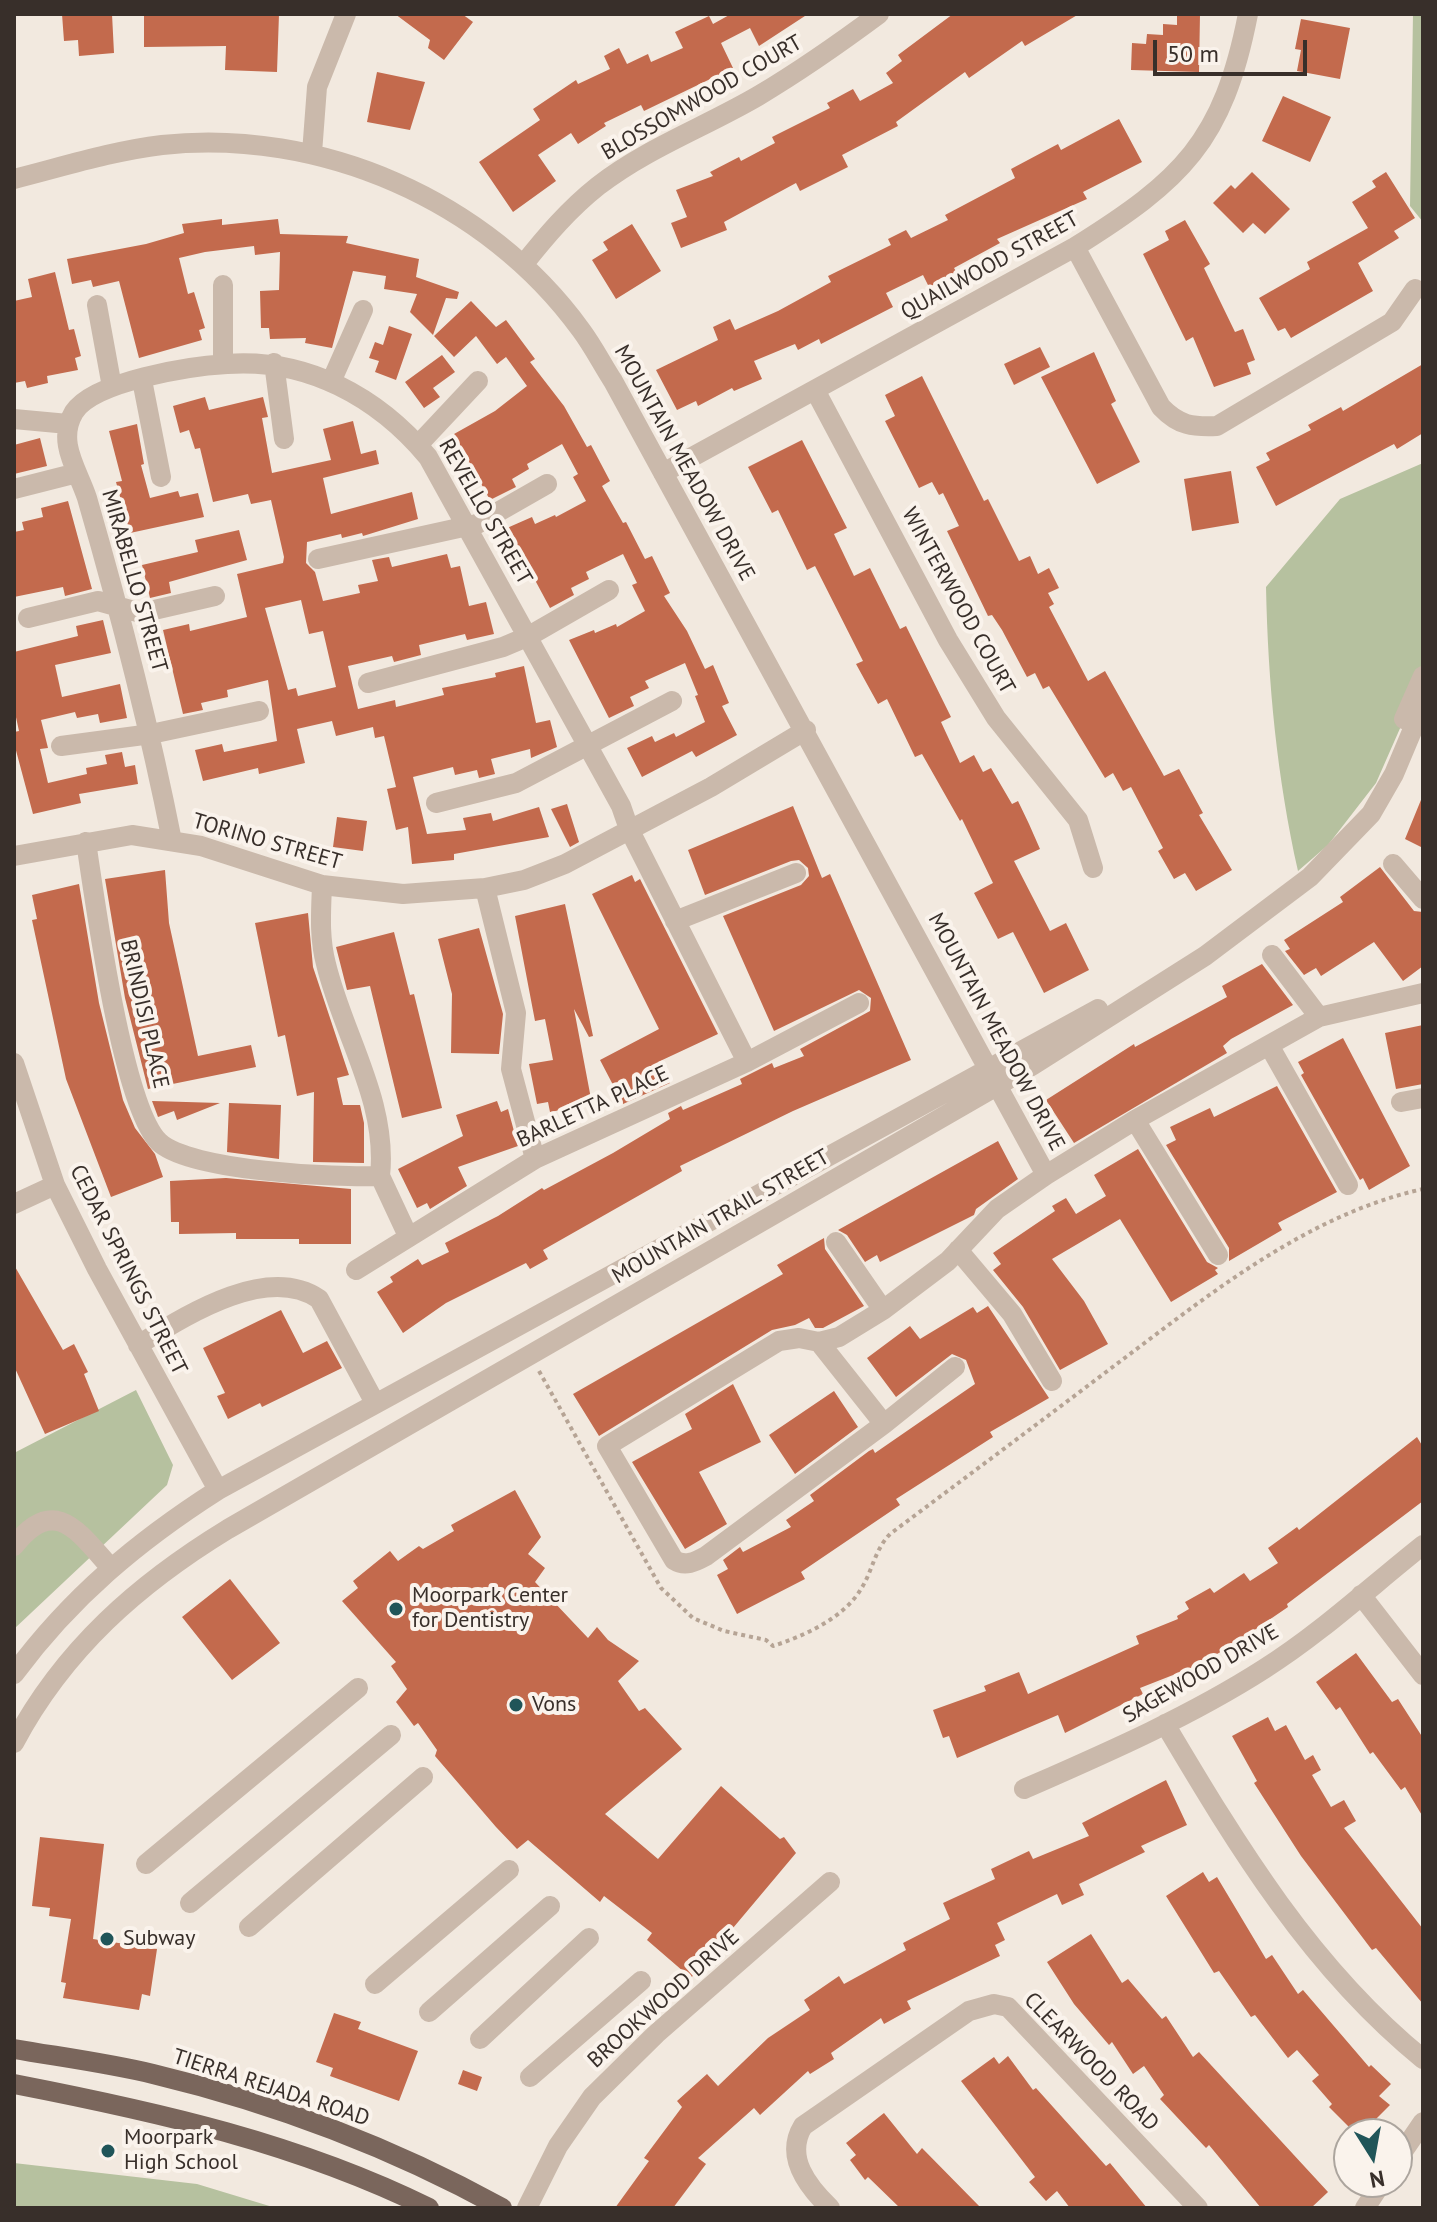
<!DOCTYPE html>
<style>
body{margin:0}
#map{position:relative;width:1437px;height:2222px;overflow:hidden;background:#f2e9df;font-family:"PT Sans",sans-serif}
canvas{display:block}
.frame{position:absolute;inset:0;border:16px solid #382f2a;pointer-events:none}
.north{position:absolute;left:1333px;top:2118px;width:80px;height:80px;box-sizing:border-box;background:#faf3ec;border:2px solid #aca59e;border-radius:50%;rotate:169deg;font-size:22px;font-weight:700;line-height:32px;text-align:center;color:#382f2a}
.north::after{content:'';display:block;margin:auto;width:28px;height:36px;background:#205559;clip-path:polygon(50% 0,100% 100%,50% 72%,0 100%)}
.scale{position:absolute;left:1153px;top:40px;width:154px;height:36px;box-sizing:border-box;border:4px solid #382f2a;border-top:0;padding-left:10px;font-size:24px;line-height:28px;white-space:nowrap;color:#382f2a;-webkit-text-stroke:6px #faf3ec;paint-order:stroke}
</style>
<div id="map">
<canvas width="1437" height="2222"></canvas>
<div class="frame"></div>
<div class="north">N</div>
<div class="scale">50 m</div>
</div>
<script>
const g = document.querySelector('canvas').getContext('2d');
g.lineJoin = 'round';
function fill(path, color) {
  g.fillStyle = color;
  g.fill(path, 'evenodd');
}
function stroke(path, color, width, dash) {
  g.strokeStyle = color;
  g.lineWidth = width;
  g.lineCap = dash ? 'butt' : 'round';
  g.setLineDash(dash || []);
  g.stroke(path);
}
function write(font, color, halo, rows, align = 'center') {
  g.font = font + ' "PT Sans",sans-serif';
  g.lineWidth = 8;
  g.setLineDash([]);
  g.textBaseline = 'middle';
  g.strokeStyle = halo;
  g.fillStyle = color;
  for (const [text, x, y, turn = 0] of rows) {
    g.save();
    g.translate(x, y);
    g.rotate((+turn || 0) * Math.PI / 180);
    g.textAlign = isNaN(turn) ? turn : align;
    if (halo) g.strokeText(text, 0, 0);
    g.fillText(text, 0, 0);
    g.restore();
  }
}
fill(new Path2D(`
 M1413,14H1423V222L1410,206Z
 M1423,463V676L1376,783L1328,845L1298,871C1277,777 1268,684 1266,587L1340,499Z
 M136,1390L173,1465L167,1485L14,1629V1453Z
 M14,2163L197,2184L276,2208H14Z`), '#b6c19f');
fill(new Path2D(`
 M62,14H112L114,53L79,56L78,40L64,41Z
 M144,14H279L277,72L225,70L226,46L144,47Z
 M395,14H462L473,22L444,60L428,48L430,40Z
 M731,14H808L759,46L750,28L721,43L733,68L644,111L641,105L604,123L606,126L578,144L571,133L538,155L556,181L513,212L479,162L540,120L533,109L576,80L578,84L610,69L604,56L619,48L627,64L648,54L651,62L683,48L675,32L709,16L713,24Z
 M953,14H1079L1025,46L1022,41L969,78L965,72L896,122L898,126L842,155L848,167L800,191L796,183L724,222L727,230L681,248L671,223L687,217L676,190L713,176L710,172L739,157L741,161L775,143L772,137L830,108L827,103L853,89L860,101L893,83L886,73L902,61L898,55Z
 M1177,14H1200L1199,72L1131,70L1132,43L1146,44L1147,34L1163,35V24L1177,25Z
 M1301,19L1350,28L1340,79L1297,71L1301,50L1295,49Z
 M377,72L425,82L410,130L367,122Z
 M1283,96L1331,117L1310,162L1262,141Z
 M1119,119L1142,162L1083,192L1087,199L997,239L1000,243L954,268L957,273L929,287L923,275L886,293L893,307L821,344L819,339L798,350L795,344L754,361L762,379L734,391L732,388L698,406L696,401L677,410L656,370L718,340L713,327L730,319L735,330L778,311L831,282L828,276L891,245L888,239L906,230L911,238L948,220L945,215L1015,178L1011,169L1058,144L1061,150Z
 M1252,172L1290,209L1265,234L1253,223L1243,233L1213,203L1231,185L1235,189Z
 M1386,172L1415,218L1394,231L1399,238L1358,263L1373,291L1291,338L1285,328L1278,331L1259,298L1310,269L1307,262L1368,228L1352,202L1376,187L1372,181Z
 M222,219V225L278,219L280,234L348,236L346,243L419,259L416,277L459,292L457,299L446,298L433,335L410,312L417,294L384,289L386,276L353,271L332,348L305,343L306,338L270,339L269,328H261L260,291L279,290L280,252L255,255L254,246L205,252L179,258L188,294L194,292L205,328L199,330L202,340L139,358L119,281L93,287L91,280L72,284L67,259L146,244L184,233L182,224Z
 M1185,220L1210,264L1204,268L1235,332L1243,329L1255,360L1247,363L1251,374L1214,387L1193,337L1186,341L1143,254L1169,240L1165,231Z
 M632,224L661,271L616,299L592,260L608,250L603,242Z
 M55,272L69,330L74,329L81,356L75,358L78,370L47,376L48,383L27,388L25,381L14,383V301L32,297L28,279Z
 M471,301L496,327L506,320L535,359L530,362L564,406L587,447L591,445L610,481L602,486L623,523L626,522L645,559L652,556L670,593L664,596L687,631L705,669L713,665L729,703L722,706L737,735L696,757L692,751L642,777L627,748L652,736L655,742L674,733L676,737L705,722L695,696L698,695L685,663L645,681L649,688L630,697L634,706L609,718L569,640L594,630L595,633L616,624L617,627L645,611L632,585L637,583L623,554L586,572L589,579L571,588L574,595L550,608L507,528L532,517L535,524L555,515L556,517L586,501L573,477L578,474L562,444L527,464L529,469L512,479L516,487L490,500L454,434L495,411L527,386L506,357L497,364L476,336L454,357L434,336Z
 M389,326L412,334L396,380L375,372L379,361L369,358L375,342L383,345Z
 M1040,347L1050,367L1014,385L1004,364Z
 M1094,352L1116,401L1111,404L1140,462L1097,484L1041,377Z
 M442,355L455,372L433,388L440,397L424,408L405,382Z
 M1423,364V433L1397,449L1394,444L1276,506L1256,467L1270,460L1266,453L1311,430L1308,425L1341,407L1343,411Z
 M922,376L984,501L988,499L1019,561L1030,556L1038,574L1049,568L1059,588L1048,593L1054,604L1049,607L1088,681L1105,671L1164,776L1179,769L1203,813L1199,815L1232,870L1196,891L1185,873L1174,879L1158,851L1163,848L1131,787L1123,791L1113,773L1105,778L1049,686L1043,689L1035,673L1027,677L1002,630L992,615L988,616L947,531L959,526L943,493L939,495L932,482L919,488L885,421L895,416L885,395Z
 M205,397L209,410L263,397L268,417L262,418L272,473L331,460L323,429L353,421L361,454L376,450L379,464L323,478L331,514L412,492L418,519L363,536L362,533L342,538L341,534L307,542L306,563L315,572L323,601L360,593L358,585L378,581L372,560L389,557L392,567L447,554L451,568L460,566L469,606L486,602L494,634L467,640L465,634L419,645L421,655L394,662L392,656L348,666L358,709L395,700L396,707L444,695L442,688L496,677L495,673L524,666L536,723L550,720L557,747L531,758L530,749L491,759L495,774L479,778L477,770L455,775L453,767L413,777L427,834L466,830L463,818L491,813L493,821L539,807L549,837L454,854V860L412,864L408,827L396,830L387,789L396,787L384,736L375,738L373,727L336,736L332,721L297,729L305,763L259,774L258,768L203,781L195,750L222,744L224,752L277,741L268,680L227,690L228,697L201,703L203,710L183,714L163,630L189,624L190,631L247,617L237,574L283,563L284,557L271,500L251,504L248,494L213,502L200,448L195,449L189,430L180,433L173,406ZM301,600L309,634L323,631L336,687L298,696L296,688L288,690L265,608Z
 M137,424L144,464L141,465L150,498L178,491L180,497L198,493L204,517L130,533L116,482L122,481L109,431Z
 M40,438L47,466L14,474V445Z
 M802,440L847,528L834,534L854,576L870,568L900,629L906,626L951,717L941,722L960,763L974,755L983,772L991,768L1012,804L1018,801L1029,824L1040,849L1014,861L1050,931L1066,923L1089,970L1044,993L1013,932L998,939L974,893L993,883L962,819L960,821L922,754L915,757L887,699L878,704L856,664L863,661L815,566L807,570L778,510L772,513L748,467Z
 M1231,471L1239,523L1192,531L1184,479Z
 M68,501L92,589L65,596L63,587L14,597V532L24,530L22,522L43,517L41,508Z
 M239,530L247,560L169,582L171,593L150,598L142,565L198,552L195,540Z
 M103,620L111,653L55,665L62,697L120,684L127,718L100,723L98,714L77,718L75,712L41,720L48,748L40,749L48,783L87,774L86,768L107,764L105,755L122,752L125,767L135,765L138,784L79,794L81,803L33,814L14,743V732L19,731L14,708V652L78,636L76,626Z
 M1423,795V848L1405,839Z
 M567,804L579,842L570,847L551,809Z
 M793,806L822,878L830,874L911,1060L793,1111L680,1166L682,1171L543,1250L548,1259L530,1269L526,1263L446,1303L403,1333L377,1292L393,1282L390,1277L418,1259L422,1265L449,1252L445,1243L498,1216L542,1188L544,1190L613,1153L670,1119L668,1113L681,1106L683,1110L742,1084L740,1079L772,1063L774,1068L804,1056L800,1049L870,1011L871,998L859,990L774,1031L723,916L801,885L809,876L808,868L799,860L791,861L705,895L688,850Z
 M337,817L367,821L363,851L333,847Z
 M1380,867L1414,911L1423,912V966L1403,981L1374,942L1321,976L1316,968L1304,975L1285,951L1290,949L1284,940L1343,902L1340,897Z
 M165,870L169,923L198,1056L251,1045L256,1067L148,1089L125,998L105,879Z
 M632,875L635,882L640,879L718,1034L658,1062L670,1083L623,1104L600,1060L659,1029L592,894Z
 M79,884L99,1003L123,1100L135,1128L155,1154L163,1177L111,1197L66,1079L32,920L37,919L32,895Z
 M565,904L593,1036L589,1037L574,1009L592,1104L550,1112L548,1102L537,1104L529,1064L553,1060L545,1019L535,1021L515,916Z
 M308,913L313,967L349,1075L337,1078L343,1105H360L364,1123V1163L313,1162L314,1092L297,1096L285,1035L278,1037L255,923Z
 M479,928L503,1014L499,1054L451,1053L452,994L438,939Z
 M394,932L410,995L414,994L442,1108L402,1118L370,986L347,990L336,947Z
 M1262,964L1293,1005L1231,1039L1223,1046L1227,1053L1074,1143L1046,1100L1134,1044L1135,1047L1227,997L1222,986Z
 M1423,1025V1084L1396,1089L1385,1033Z
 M1343,1038L1410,1166L1369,1190L1363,1178L1360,1180L1301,1075L1304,1073L1298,1062Z
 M1277,1086L1337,1192L1278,1223L1282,1230L1229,1261V1248L1166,1145L1176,1140L1170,1127L1210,1108L1214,1117Z
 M152,1101L220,1103L177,1120L174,1111L158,1117Z
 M497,1101L501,1112L508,1109L518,1146L458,1167L467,1186L430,1209L427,1203L417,1208L398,1169L463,1136L456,1115Z
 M229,1103L281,1105L279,1159L227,1152Z
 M998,1141L1018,1179L976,1209L974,1215L880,1262L877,1255L865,1262L847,1235L838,1230Z
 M1138,1149L1207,1262L1218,1268L1215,1270L1218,1274L1171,1302L1120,1219L1052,1259L1084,1301L1108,1344L1060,1370L1023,1307L993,1270L1001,1264L993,1253L1055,1211L1052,1206L1066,1198L1076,1214L1106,1196L1094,1175Z
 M226,1178L351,1189V1244H299V1239H236V1233L179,1234V1222H171L170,1181Z
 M824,1238L825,1249L864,1306L823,1328H815L809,1318L795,1325L772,1330L599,1436L573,1394L783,1274L777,1265Z
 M14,1265L63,1350L74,1344L88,1372L84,1374L99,1411L45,1434L14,1366Z
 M988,1306L1049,1398L990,1432L993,1437L896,1499L900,1505L801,1572L805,1579L737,1614L717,1575L728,1569L723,1560L740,1547L743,1552L791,1527L786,1520L814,1501L810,1495L869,1451L873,1449L875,1453L975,1384L966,1360L952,1354L896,1397L867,1358L910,1326L920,1339L973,1307L977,1313Z
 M281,1310L303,1353L327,1341L342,1368L262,1407L260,1403L228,1419L217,1396L225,1393L203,1348Z
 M733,1384L761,1442L699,1472L727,1524L685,1549L632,1462L692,1429L685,1414Z
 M834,1391L858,1427L795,1474L769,1435Z
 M1417,1437L1423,1447V1501L1287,1604L1288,1607L1231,1646L1196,1666L1140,1688L1143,1694L1065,1733L1058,1715L957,1758L949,1736L943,1738L933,1710L986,1691L984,1686L1019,1672L1028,1694L1139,1644L1136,1636L1178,1619L1177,1616L1189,1609L1185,1602L1210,1588L1214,1593L1244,1573L1250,1581L1278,1563L1268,1548L1297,1527L1299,1530Z
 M515,1490L541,1537L528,1554L545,1568L535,1582L588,1638L597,1627L608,1640L639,1661L618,1681L639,1711L645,1708L682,1749L605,1814L658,1859L721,1786L780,1839L784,1837L796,1853L691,1978L647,1940L652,1933L604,1896L600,1902L528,1840L517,1849L496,1827L435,1756L437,1750L418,1723L414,1726L396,1702L407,1689L391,1666L396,1662L342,1601L358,1588L353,1581L390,1551L398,1561L419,1546L423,1549L454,1531L451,1525Z
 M230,1579L280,1643L232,1680L182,1617Z
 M1356,1653L1392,1702L1398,1699L1423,1738V1817L1405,1787L1401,1790L1373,1752L1370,1754L1340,1707L1336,1710L1316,1682Z
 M1268,1717L1275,1731L1286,1725L1305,1760L1313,1755L1321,1770L1312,1775L1331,1807L1344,1800L1356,1821L1344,1828L1423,1929V2004L1376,1948L1372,1950L1301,1856L1254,1783L1257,1781L1232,1736Z
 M1166,1780L1187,1825L1141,1846L1145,1852L1079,1884L1084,1895L1062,1905L1057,1894L997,1923L1005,1940L995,1945L1000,1956L907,2001L911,2009L884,2024L881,2018L831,2053L834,2059L810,2074L808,2071L760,2115L754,2108L698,2158L706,2164L673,2208H615L649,2161L644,2158L682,2107L677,2101L707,2074L718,2086L768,2038L810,2010L804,2000L839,1976L844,1984L906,1950L903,1943L950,1919L943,1903L995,1879L991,1869L1029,1851L1033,1859L1089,1836L1082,1823Z
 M40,1837L104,1844L93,1939L157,1949L150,1996L142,1994L139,2010L63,1998L66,1983L61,1982L71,1919L49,1916L50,1908L32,1906Z
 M1203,1872L1209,1882L1217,1877L1266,1959L1272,1955L1298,1994L1303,1990L1369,2067L1371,2065L1391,2084L1379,2096L1390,2105L1361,2134H1356L1329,2107L1332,2104L1312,2081L1319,2075L1297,2050L1288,2058L1255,2015L1251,2017L1219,1971L1214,1973L1166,1896Z
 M1091,1934L1122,1983L1128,1979L1162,2019L1166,2016L1193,2057L1199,2052L1328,2192L1311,2208H1261L1209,2145L1206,2148L1160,2099L1164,2095L1144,2066L1133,2074L1112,2042L1109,2045L1074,2004L1047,1962Z
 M334,2013L361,2022L358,2029L418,2051L399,2101L330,2076L333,2068L316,2062Z
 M1008,2056L1033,2090L1036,2088L1106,2166L1110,2163L1147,2208H1070L1057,2191L1046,2201L1029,2182L1035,2177L961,2081L994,2057L999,2064Z
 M463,2070L482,2077L477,2091L458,2084Z
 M884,2113L917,2154L922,2148L981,2208H900L868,2177L865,2180L850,2160L856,2155L846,2143Z`), '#c36a4d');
stroke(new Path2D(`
 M539,1371L661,1588L693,1618L724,1631L766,1640L773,1646C804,1636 844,1618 861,1589C873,1570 874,1551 890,1534C965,1478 1040,1422 1114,1366C1209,1295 1306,1215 1423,1189`), '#b6a495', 4, [4, 4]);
stroke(new Path2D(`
 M312,153L317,87L346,14
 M14,179C62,167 112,151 162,145C320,128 487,200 581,330C593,346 602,364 613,381L1046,1175
 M1075,247L1161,407C1179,426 1193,427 1217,426L1392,322L1415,289
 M523,265C546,236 569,209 598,186C647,148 705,127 758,96C800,71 840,43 879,14
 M223,285V364
 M97,305L112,387
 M274,363L284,439
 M142,380L161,477
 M331,382L363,310
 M815,390L948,640L996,718L1078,820L1093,868
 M14,419L68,424
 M418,445L478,381
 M663,473L1075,247C1182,180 1223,142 1248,14
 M14,489L77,473
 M318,559L477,524L547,484
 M28,618L98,601L141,613L215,596
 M368,683L503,647L529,636L609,590
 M1404,719L1423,676
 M61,746L151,734L259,711
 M436,803L516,783L672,701
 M172,841C149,725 120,612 87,498C78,470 56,442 74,412C94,381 191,366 227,364C307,358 378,397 428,457L621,806L629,829L747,1062
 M86,842C95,900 122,1106 159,1142C189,1171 337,1178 380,1176
 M14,856L132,835L201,846L322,885L403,894L485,888L524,880L565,864L711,787L806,730
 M1393,864L1423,899
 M322,885C321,912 319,938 326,964C343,1035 388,1101 380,1176
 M485,888L516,1013L511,1069L535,1159
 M675,921L796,873
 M1272,955L1319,1017
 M1270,1047L1348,1185
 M14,1063L55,1185L97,1269L218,1490
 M1401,1102L1423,1098
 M1135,1120L1218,1255
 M380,1176L408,1236
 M14,1204L55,1185
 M836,1242L883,1310
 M958,1250L1012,1314L1052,1381
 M356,1270L535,1159L747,1062L859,1003
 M819,1342L884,1424
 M138,1345C184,1317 266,1263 319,1299L375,1403
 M955,1367L884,1424L706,1556C695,1562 685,1567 674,1560L607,1446L779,1341L799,1338L819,1342L839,1337L883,1310L948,1261L997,1209L1046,1175L1135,1120L1319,1017L1423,993
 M14,1546C54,1494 78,1531 110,1567
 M1361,1595L1423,1675
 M14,1674C71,1597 138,1541 218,1490L1098,1009
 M1165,1724C1238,1847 1311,1968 1423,2059
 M14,1743C64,1649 138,1584 228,1529L1033,1065L1205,956L1310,877L1371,814L1394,774L1423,705
 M1024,1789C1106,1753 1189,1717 1264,1669C1321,1633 1370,1587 1423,1545
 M146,1864L358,1688
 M190,1903L391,1735
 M249,1927L423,1777
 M375,1984L509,1870
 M429,2012L550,1906
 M480,2039L589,1938
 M530,2077L641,1981
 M1397,2160L1423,2122
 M527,2208L558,2146L592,2097L656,2034L830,1882
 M830,2208C808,2187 784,2157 803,2126L969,2011L994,2004L1008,2007L1198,2208
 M1365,2208L1382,2182`), '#cab9ab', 20);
stroke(new Path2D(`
 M14,2049C60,2057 107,2063 153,2074C274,2103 393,2148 502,2208
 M14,2084C158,2112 297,2143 429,2208`), '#7a665c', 20);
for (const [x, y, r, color] of [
 [396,1609,8,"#205559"],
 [516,1705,8,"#205559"],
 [107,1939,8,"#205559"],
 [108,2151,8,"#205559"]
]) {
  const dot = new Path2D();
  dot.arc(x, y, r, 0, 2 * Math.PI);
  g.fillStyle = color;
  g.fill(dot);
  stroke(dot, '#faf3ec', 3);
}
write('22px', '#382f2a', '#faf3ec', [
 ["BLOSSOMWOOD COURT",702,98,-30],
 ["QUAILWOOD STREET",990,266,-29],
 ["MOUNTAIN MEADOW DRIVE",684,463,61],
 ["REVELLO STREET",485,512,60],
 ["MIRABELLO STREET",134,581,74],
 ["WINTERWOOD COURT",958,601,61],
 ["TORINO STREET",267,842,16],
 ["BRINDISI PLACE",144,1014,77],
 ["MOUNTAIN MEADOW DRIVE",996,1032,62],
 ["BARLETTA PLACE",593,1107,-25],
 ["MOUNTAIN TRAIL STREET",721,1217,-30],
 ["CEDAR SPRINGS STREET",128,1270,63],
 ["SAGEWOOD DRIVE",1201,1674,-30],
 ["BROOKWOOD DRIVE",664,1999,-42],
 ["CLEARWOOD ROAD",1091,2062,46],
 ["TIERRA REJADA ROAD",271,2088,18]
]);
write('22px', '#382f2a', '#faf3ec', [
 ["Moorpark Center",412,1596],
 ["for Dentistry",412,1621],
 ["Vons",532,1705],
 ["Subway",123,1939],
 ["Moorpark",124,2138],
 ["High School",124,2163]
], 'left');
</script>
